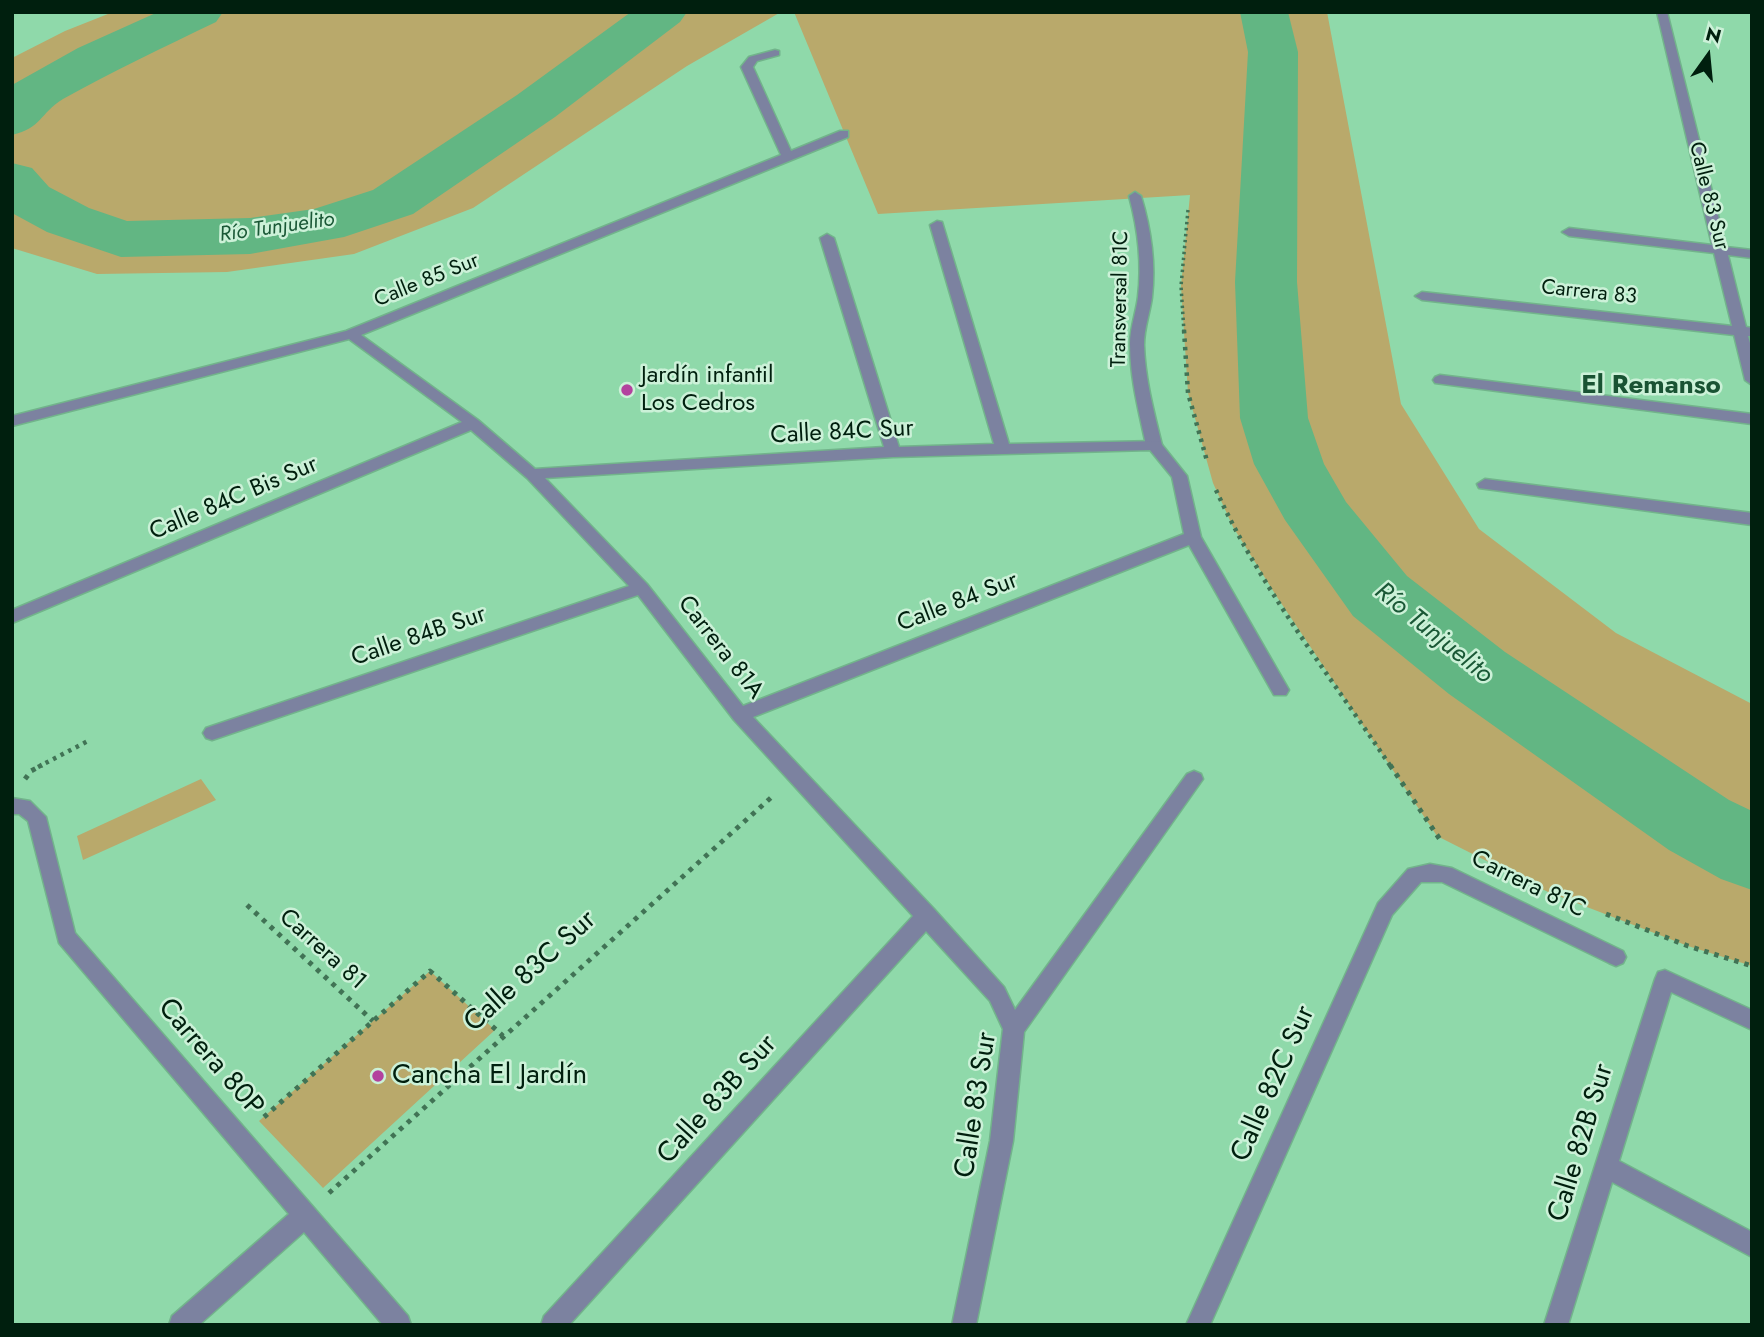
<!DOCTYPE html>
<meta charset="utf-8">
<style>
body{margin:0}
#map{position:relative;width:1764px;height:1337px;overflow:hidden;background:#8fd9aa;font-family:Jost,sans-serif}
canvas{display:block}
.frame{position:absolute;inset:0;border:14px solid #001f0e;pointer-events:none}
.north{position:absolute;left:1673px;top:21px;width:70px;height:70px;-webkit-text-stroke:5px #ccf1d8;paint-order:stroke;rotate:15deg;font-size:19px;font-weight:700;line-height:28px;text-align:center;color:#001f0e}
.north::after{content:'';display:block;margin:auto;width:24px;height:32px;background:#001f0e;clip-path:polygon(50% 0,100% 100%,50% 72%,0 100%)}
</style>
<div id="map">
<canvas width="1764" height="1337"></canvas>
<div class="frame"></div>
<div class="north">N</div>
</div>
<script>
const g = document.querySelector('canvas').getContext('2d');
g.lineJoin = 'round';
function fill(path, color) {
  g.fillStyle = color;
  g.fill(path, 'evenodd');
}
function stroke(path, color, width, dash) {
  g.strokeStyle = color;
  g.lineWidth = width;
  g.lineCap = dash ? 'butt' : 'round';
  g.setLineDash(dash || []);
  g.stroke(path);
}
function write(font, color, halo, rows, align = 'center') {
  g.font = font + ' Jost,sans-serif';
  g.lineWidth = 5;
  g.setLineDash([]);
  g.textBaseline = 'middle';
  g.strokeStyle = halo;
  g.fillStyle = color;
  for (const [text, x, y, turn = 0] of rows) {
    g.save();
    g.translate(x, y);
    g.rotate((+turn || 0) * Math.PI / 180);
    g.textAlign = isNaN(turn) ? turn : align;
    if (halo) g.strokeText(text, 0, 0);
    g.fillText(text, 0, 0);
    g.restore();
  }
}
fill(new Path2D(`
 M113,12H781L687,66L473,208L354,254L227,272L97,274L12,248V58L65,31Z
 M794,12H1327L1401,404L1479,529L1616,633L1752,704V966L1688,946L1548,892L1437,836L1277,597L1233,527L1213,483L1188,393L1181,286L1190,195L878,214Z
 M201,779L216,800L83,860L77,836Z
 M430,971L495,1030L323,1188L259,1121Z`), '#b9a96b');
fill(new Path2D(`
 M158,12H223L216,22C164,47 113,71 63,99C39,114 42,128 12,135V85L78,48Z
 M631,12H687L680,22L555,117L413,214L344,237L250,254L121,257L47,232L12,213V163L32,168L49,187L89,208L127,221L250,218L314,209L373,190L517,95Z
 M1240,12H1288L1298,52L1297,282L1308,418L1324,464L1346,502L1407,576L1505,652L1729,800L1752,811V890L1721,879L1669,850L1449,694L1353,616L1285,520L1254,464L1240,418L1235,282L1248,52Z`), '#62b683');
const service = new Path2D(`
 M1135,192L1141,196C1151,229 1156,263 1152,297C1150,313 1144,328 1144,345C1145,379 1154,412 1162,445L1154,450L1146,445C1139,412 1130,378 1130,344C1130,328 1136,313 1138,297C1142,263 1138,229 1129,196Z`);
const minor = new Path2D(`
 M1657,12H1667L1726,247L1752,250V258L1728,255L1746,327L1752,328V336H1748L1752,350V385L1745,380L1734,335L1422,300L1415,296L1422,292L1732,326L1714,253L1569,236L1562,232L1569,228L1712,245Z
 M775,50L779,51V55L757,61L753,67L791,151L840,131H848V137L361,335L478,420L535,469L884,447L820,238L827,234L834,238L899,447L994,444L930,225L937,221L942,222L1009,444L1159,441L1187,476L1201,537L1289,690L1286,695H1274L1189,545L753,717L934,909L1004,987L1015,1010L1187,774L1194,771L1201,774L1203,779L1024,1032L1013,1141L976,1325H952L990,1141L1003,1029L990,1001L926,931L569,1325H541L544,1316L913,916L734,720L638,595L218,738L212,740L206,738L203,733L206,728L629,586L527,478L471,430L12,623V610L462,422L349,339L12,426V416L346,331L781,155L741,67L749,57ZM1150,450L1172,477L1184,534L743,706L647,584L545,478L893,457Z
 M1440,375L1752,414V424L1435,383L1433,380L1435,377Z
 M1485,479L1752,513V525L1479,488L1477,484Z
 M12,798L30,801L46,817L75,933L408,1316L411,1325H383L304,1232L199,1325H169L172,1316L289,1214L59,943L28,821L19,814H12Z
 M1430,864L1452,868L1623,951L1626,957L1623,963L1616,966L1609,963L1442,882H1421L1392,915L1210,1325H1186L1378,903L1408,869Z
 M1665,970L1752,1010V1030L1671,992L1619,1161L1752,1232V1257L1612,1182L1568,1325H1544L1655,979L1658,972Z`);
stroke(service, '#72b48b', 3);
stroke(minor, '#72b48b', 3);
stroke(new Path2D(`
 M1184,332L1181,286L1188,210`), '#417355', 3.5, [2.5, 3.5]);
stroke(new Path2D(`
 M1184,330L1188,393L1207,461
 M1216,490C1261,589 1331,677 1391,767
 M38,767L88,741`), '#417355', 4.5, [3.5, 5]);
stroke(new Path2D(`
 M1390,765L1441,841
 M25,779L31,771L42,765
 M247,905L373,1021
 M1606,914L1688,946L1752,966
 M264,1117L430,971L503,1036
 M329,1193L774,795`), '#417355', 5, [4.5, 6]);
fill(service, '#7c82a0');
fill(minor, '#7c82a0');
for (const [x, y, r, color] of [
 [627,390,7,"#b3429e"],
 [378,1076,7,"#b3429e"]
]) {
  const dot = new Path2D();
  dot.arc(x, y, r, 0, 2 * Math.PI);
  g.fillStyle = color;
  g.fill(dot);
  stroke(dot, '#ccf1d8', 2.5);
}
write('21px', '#001f0e', '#ccf1d8', [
 ["Calle 83 Sur",1708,196,76],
 ["Calle 85 Sur",427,281,-22],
 ["Carrera 83",1589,293,6],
 ["Transversal 81C",1121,299,-89]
]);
write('italic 21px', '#1a5836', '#ccf1d8', [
 ["Río Tunjuelito",277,228,-8]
]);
write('24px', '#001f0e', '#ccf1d8', [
 ["Jardín infantil",641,376],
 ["Los Cedros",641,404]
], 'left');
write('24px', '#001f0e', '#ccf1d8', [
 ["Calle 84C Sur",842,433,-3],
 ["Calle 84C Bis Sur",234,499,-23],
 ["Calle 84 Sur",958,603,-21],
 ["Calle 84B Sur",419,637,-19],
 ["Carrera 81A",720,648,52],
 ["Carrera 81C",1528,885,26],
 ["Carrera 81",322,950,42]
]);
write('bold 26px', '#195333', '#ccf1d8', [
 ["El Remanso",1651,387]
]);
write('italic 26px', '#1a5836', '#ccf1d8', [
 ["Río Tunjuelito",1433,634,39]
]);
write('28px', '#001f0e', '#ccf1d8', [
 ["Calle 83C Sur",531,972,-42],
 ["Carrera 80P",210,1058,49],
 ["Calle 82C Sur",1274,1084,-66],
 ["Calle 83B Sur",718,1100,-48],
 ["Calle 83 Sur",977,1105,-81],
 ["Calle 82B Sur",1582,1143,-73]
]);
write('28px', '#001f0e', '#ccf1d8', [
 ["Cancha El Jardín",392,1076]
], 'left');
</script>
